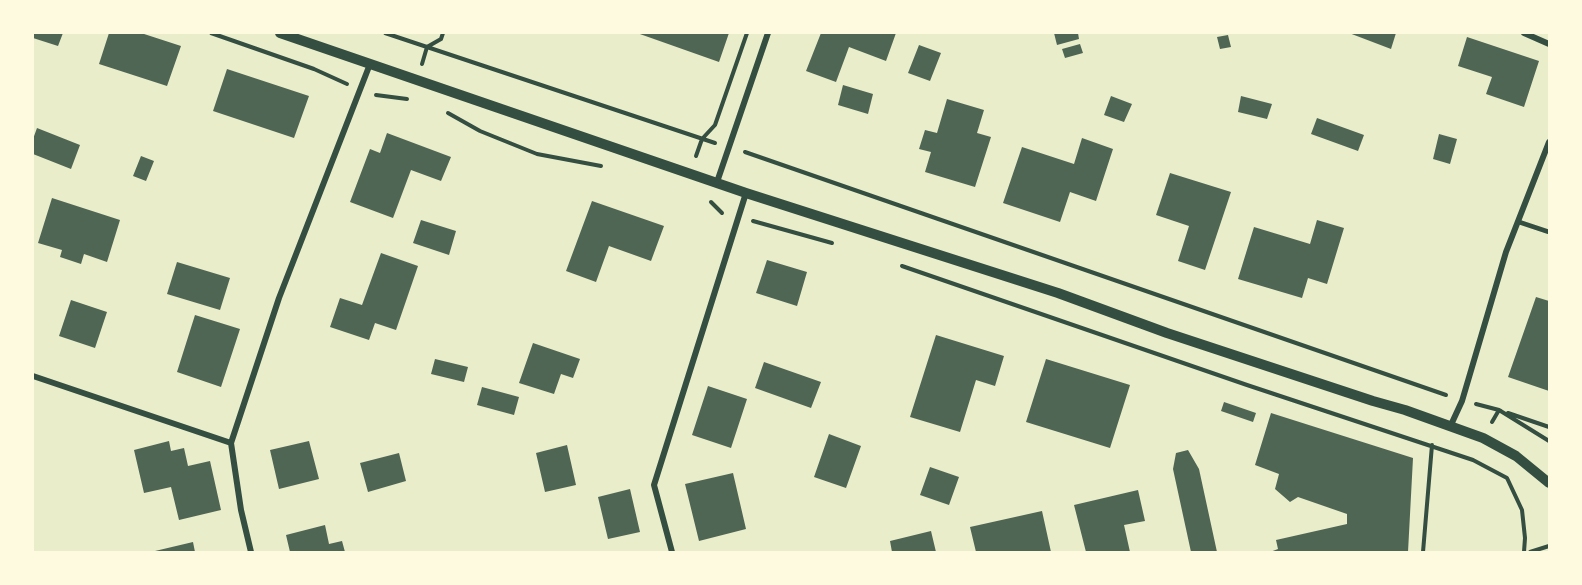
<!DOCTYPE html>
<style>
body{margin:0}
#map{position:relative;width:1582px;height:585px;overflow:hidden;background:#e9edc9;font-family:"Titillium Web",sans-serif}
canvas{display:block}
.frame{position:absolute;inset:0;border:34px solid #fefae0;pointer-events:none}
</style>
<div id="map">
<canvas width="1582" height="585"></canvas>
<div class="frame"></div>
</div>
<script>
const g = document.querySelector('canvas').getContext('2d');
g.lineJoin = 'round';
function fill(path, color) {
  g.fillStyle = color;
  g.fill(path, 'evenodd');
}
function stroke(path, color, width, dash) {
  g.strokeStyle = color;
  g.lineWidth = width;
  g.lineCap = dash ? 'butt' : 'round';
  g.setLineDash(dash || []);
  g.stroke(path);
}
fill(new Path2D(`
 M33,33H63L58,46L33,38Z
 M109,33H141L181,46L167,86L99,64Z
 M637,33H729L719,62Z
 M821,33H896L886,61L849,47L836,82L806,71Z
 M1054,33H1078L1079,39L1057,45Z
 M1349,33H1396L1391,49Z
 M1228,35L1231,47L1220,49L1217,37Z
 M1467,37L1539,61L1524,107L1486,94L1492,77L1458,66Z
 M1080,44L1083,53L1065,58L1062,49Z
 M919,45L941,53L930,81L908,73Z
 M227,69L309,96L294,138L213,111Z
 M843,85L873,94L868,114L838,105Z
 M1111,96L1132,104L1124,122L1104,115Z
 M1241,96L1272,104L1267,119L1238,112Z
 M947,99L984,110L977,133L991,137L975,187L925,172L931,152L919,149L925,130L937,133Z
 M1317,118L1364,135L1358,151L1311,134Z
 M37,128L80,145L71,169L33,154V139Z
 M387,133L451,157L441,181L411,170L393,218L350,202L370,149L380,153Z
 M1439,134L1457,139L1450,164L1433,159Z
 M1082,138L1113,149L1096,201L1070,192L1060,222L1003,203L1022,147L1074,164Z
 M141,156L154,161L146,181L133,176Z
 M1170,173L1231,192L1205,270L1178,261L1189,226L1156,215Z
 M52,198L120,220L107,262L84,254L81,264L60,257L62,250L38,243Z
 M592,201L664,226L651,261L609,246L596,282L566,271Z
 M421,220L456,231L449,255L413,243Z
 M1317,220L1344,228L1327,284L1308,278L1302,298L1238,279L1254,227L1310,244Z
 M381,253L418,266L396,330L375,323L369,340L330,327L340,298L362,305Z
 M767,260L807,272L797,306L756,293Z
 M177,262L230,278L220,310L167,294Z
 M1536,297L1549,301V391L1508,377Z
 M71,300L107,312L95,348L59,336Z
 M195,315L240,329L221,387L177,372Z
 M936,335L1004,356L995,386L976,380L960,432L910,417Z
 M533,343L580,359L573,378L561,374L554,394L519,383Z
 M435,359L468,367L464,382L431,374Z
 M1046,359L1130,385L1110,448L1026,422Z
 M764,362L821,382L811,408L755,388Z
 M708,386L747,399L731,448L692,435Z
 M482,387L519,397L514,415L477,405Z
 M1224,402L1256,413L1253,422L1221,411Z
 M1271,413L1413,458L1408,552H1270L1278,549L1276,540L1347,524V514L1298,497L1290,502L1275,489L1279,474L1255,465Z
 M829,434L861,446L846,488L814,477Z
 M169,441L171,451L184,448L188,466L210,461L221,510L179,520L171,487L144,493L134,450Z
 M309,441L319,479L279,489L270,450Z
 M567,445L576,485L545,492L536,453Z
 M1188,450L1199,469L1217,552H1191L1173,469L1176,453Z
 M399,453L406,481L368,492L360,463Z
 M930,467L959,477L949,505L920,495Z
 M733,473L746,529L699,541L685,484Z
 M630,489L640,532L608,539L598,497Z
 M1138,490L1145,521L1124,525L1130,552H1086L1074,505Z
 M1042,511L1051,552H976L970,527Z
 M325,525L329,544L342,541L345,552H290L286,535Z
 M931,531L936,552H892L890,541Z
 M193,542L195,552H156L155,551Z`), '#4f6655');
stroke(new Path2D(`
 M211,33L314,69L347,84
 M385,33L715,143
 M422,64L427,47L441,39L443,33
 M376,95L407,99
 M448,113L480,131L537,154L601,166
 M745,152L1446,395
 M696,156L702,139L715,125L747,33
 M711,202L722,213
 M753,221L832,243
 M902,266L1247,385L1473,460L1507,478L1522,510L1525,538L1524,552
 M1476,404L1499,410L1549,441
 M1508,413L1549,427
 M1492,422L1499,410L1501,411
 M1423,552L1432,445
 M1530,552L1549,546`), '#344e41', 4);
stroke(new Path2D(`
 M1519,222L1549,232`), '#344e41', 4.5);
stroke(new Path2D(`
 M1524,33L1549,44
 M717,182L768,33
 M33,376L231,443
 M1450,427L1462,401L1506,252L1549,142
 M251,552L241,510L231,443L279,298L370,64
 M672,552L654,485L746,193`), '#344e41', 6);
stroke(new Path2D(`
 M280,33L746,193L1058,293L1167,333L1373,401L1405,410L1483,438L1516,456L1549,483`), '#344e41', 10);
</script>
